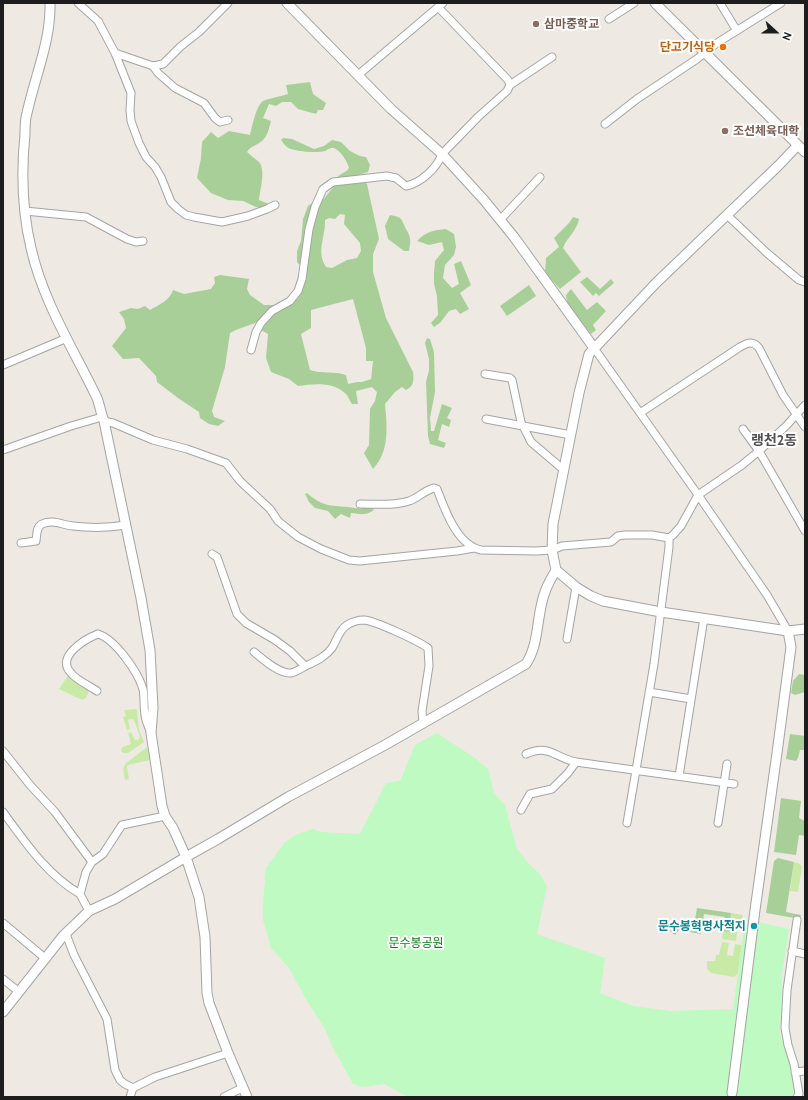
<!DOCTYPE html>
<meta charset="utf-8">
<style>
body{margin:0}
#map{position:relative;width:808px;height:1100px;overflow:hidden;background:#eeeae3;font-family:Cabin,sans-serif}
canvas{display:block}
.frame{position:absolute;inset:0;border:4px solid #1d1d1d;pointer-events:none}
.north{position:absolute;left:756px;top:12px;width:40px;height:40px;-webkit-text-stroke:3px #fff;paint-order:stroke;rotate:111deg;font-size:11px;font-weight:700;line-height:16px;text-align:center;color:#1d1d1d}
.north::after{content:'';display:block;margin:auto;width:14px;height:18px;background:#1d1d1d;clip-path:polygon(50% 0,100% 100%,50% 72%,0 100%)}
</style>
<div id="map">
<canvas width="808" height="1100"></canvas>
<div class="frame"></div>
<div class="north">N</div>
</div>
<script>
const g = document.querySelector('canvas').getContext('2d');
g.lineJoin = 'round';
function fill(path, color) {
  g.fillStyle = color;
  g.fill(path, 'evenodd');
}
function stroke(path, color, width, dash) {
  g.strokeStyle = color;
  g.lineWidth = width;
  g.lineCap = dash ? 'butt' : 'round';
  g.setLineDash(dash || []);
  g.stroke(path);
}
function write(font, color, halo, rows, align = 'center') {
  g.font = font + ' Cabin,"Noto Sans KR",sans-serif';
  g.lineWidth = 4;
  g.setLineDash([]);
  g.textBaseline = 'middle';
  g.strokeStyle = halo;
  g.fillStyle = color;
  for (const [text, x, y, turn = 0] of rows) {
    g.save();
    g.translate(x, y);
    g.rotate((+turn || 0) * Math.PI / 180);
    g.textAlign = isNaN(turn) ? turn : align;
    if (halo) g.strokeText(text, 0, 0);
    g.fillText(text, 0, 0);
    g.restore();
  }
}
fill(new Path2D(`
 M69,674L90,689L86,698L82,700L59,689Z
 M137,709L139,730L144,742L128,753H123L121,751L122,747L131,744L128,733L131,732L135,740H138L140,737L134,720L131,719L128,720L130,729L127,730L123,717L126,716L124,710Z
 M147,747L150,760L128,765L127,767L129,779L125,780L123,769L125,764Z
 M794,862L800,864L802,867L798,892L790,891Z
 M731,913L743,915L742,925L734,924V932H737L736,941L722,939L723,931L729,932Z
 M722,942L729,943L727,955L733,956L735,944L742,945L738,973L734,977L711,973L707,969V961H715L716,955H719Z`), '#c9eaa7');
fill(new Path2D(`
 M310,82L313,94L326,103L323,110H318L316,114L298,109L291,102H282L276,106L269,104L263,118L271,121C269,128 268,135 263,140C258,145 250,146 247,152C251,156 256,159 259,162C266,170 260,190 259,200L269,204L265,208L256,207L243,201L228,200L211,193L197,178L201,158L202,142L211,132L218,138L229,131L250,135C252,127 256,106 263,101C267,99 282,96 288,94L286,85Z
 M283,138L292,139L314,149L324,146L332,140L341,142L350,151L360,156L366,157L370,165L368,172L356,176L337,178C340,173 346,173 349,168C347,161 341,151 334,148C330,147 328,150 325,151C317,153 294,152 287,147C285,146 283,142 281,140Z
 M365,182L367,184L379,239L373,254V272L386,318L413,372C414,381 414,386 406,390L402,387L395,392L385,404C387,426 390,451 373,469L364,453L369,445L370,409L375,401L377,392L372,387L356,391L358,404H352C350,401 348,396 346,394C333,381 313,384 298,386L289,379L271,372L266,358L268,334L261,330L270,318L300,294L318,206L335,185ZM340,214L345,215L344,224L360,243L361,251L357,258L347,260L332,268L326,267C318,255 322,245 324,232C325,228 325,224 325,220L329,218L335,219ZM353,299L366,348V361H373L371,379L362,382H357L348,384L346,375C334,371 322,374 310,370L301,334L311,328V310Z
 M315,201L306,225L300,265L297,262V251L301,241L303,219L308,206Z
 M390,215C403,217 401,219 406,229C411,237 411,241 409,251H404L388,239L385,226Z
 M573,217L579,219C577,231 567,237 563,248L581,272L560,289L545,273L546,258L559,247L554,238L569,223Z
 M446,229L454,234L456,247L454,255L445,265L443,278L452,288L459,284L454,264L461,261L471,285L460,293L469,309L460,314L456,309L449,311L440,323L434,327L431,323L438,315L437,296L434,284V273L435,261L444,250L442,242L429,245L417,241C425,232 434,230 446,229Z
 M220,275L249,279L247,289L250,295L264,305H274C265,325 246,324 230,333L225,367L212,411L214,417L225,421L218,426L209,424L200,418L199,412L178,398L157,382L156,376L139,358L123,359L112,346L126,328L124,319L119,312L131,308L138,309L145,306L150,310C159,305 170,300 173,290L184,294L211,289L215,283L214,277Z
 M587,277L600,289L611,279L614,283L599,296L596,293L593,296L580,282Z
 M529,285L536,296L507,316L500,306Z
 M571,289L587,310L597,302L606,311L593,325L596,330L591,334L567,304L566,295Z
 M427,338L430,339L434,352L435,392L430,418L431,431H434L442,404L452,408L447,418L451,420L449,427L442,424L438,440L446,443L444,448L430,444L428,436L426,382L429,370V359L425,343Z
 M307,493C323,507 329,505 348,507C357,508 362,510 370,506L374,510C366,516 360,514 351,513L350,518L341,514L335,519L328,511L315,508L309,502L305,494Z
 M799,674L805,675V692L795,695L791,693L793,681Z
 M790,734L805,736V750H800L798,758L796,761L786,759Z
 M781,798L801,801L799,818L805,821V836L799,835L796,855L774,852Z
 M778,858L794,862L786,912L801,915L800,919L766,913L774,861Z
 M697,908L731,913L729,932L723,931L725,917L704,914L701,934L679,930L675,935L670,931L677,923L694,925Z`), '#a8cf97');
fill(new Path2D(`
 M437,733L475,758L488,769L494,793L505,805L517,849L530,865L540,874L547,886L537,934L605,958L600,993L633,1006L671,1011L733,1009L745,919L789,929L782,974L780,1035L789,1055L795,1092L792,1094L793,1097H408L384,1084L363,1087L353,1084L332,1046L324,1027L307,1001L289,968L271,948L263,920V903L266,868L284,843L295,835L313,829L321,832L360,834L386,783L400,781L415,745Z`), '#befac2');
const minor = new Path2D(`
 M78,3L98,21L115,53L131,93L130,110L131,121L139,143L146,157L155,167L161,177L171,202L178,209L186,215L194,217L222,222L248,216L267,209L275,205
 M720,3L737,31
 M609,19L634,3
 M115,53L153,66L163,64L180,47L199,32L228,3
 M153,66L158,73L175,88L204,103L215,118L220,122L228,120
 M358,75L443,3
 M510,85L552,57
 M605,124L637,99L697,59L717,43L781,3
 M25,211L86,217L127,239L136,242L143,241
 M727,215L767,253L799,280L805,282
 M500,220L540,177
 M594,348L696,492L767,595L788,631
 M251,350L256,332L261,323L272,311L290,301L298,291L302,279L309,229L315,207L323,189L333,182L387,176L396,178L406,186C421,183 437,168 442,154L478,117L507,91L510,85L508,80L438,7
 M3,365L67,338
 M485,374L510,378L512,380L521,422L531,442L564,470
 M640,413L740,347C747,343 753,340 759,348L783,395L805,427
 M486,419L571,435
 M104,421L113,423L153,440L187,449L226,463L240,481L270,509L278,521L298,537L321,549L349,560L360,561L457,551L474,548
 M743,429L759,451L805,531
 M3,450L71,426L102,417
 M360,504C376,504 394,506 409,501C418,498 425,490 434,488L437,489C445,510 457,545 481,550L536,551L552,550L562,546L611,542L618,536L625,535H652L669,538L673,535L681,526L698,495L742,465L759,451L786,426L805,405
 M21,543L36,541C37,534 36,527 42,524C53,519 62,525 73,526C90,528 108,528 126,525
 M212,554L217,557L237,614L246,623L275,640L290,651L305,666
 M567,639L576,587
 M254,652C263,659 279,674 291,673C297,672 304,666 310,664C318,660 326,656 332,648C337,640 339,630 347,625C352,622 358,620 364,620C376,621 418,641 428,648L429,666L422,711L423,723
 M97,691C90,686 76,680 71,673C55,657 85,639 98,634C115,639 138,672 143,689C145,699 143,710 146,720C147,724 149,728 150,731
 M649,692L691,699
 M3,751L30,785L55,812L92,862
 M526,754C550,744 553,757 576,762L734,784
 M679,776L704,618
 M521,810L530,794L552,789L568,773L576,762
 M3,812C25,842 47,875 80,894
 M627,823L654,664L669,547V538
 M718,823L727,764
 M89,911L80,894L86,872L92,862L103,854L122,825L165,816
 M797,920L787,990L785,1028L788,1045L794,1064L799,1094L797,1097
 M3,923L46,959
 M66,934L74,955L107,1019L115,1070L120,1080L125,1084L133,1088
 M792,951L805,954
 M3,979L19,992
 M795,1072L805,1071
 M130,1097L133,1088L155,1077L228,1053
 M224,1097L242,1088`);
const tertiary = new Path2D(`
 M50,3C51,41 35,76 27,113C25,119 25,127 25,134C21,173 22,210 31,248C43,302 74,350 97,398C100,406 101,414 104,421L141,598L150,650L153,708L151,733L162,806L165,816L173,828L186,857L199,897L205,937L207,993L209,1003L228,1053L247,1097
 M287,3L391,109L442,154L484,200L514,237L594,348
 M655,3L805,152
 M798,145L779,165L656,283L589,354L579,393L553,524L552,550L556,570L576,587L591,596L603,601L661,612L788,631L805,629
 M3,1012L63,936L89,911L115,899L186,857L218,839L288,797L385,745L526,664C540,643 536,615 545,592C547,585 552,577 556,570
 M732,1093L755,910L777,753L791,647L788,631`);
stroke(minor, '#a4a4a4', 9);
stroke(tertiary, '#a4a4a4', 11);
stroke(minor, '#fff', 7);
stroke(tertiary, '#fff', 9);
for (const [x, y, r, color] of [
 [536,24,4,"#8d6e63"],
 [723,47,4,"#e8710a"],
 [725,131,4,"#8d6e63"],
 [754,926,4,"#0f9aa8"]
]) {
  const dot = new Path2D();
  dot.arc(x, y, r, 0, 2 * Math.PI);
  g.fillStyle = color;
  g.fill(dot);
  stroke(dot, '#fff', 1.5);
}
write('bold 12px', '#785e54', '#fff', [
 ["삼마중학교",544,24],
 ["조선체육대학",733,131]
], 'left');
write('bold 12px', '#c56008', '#fff', [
 ["단고기식당",715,47]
], 'right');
write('bold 12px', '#0d838f', '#fff', [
 ["문수봉혁명사적지",746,926]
], 'right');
write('12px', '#0a7c12', '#fff', [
 ["문수봉공원",416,943]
]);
write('bold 14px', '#505050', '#fff', [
 ["랭천2동",774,441]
]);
</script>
